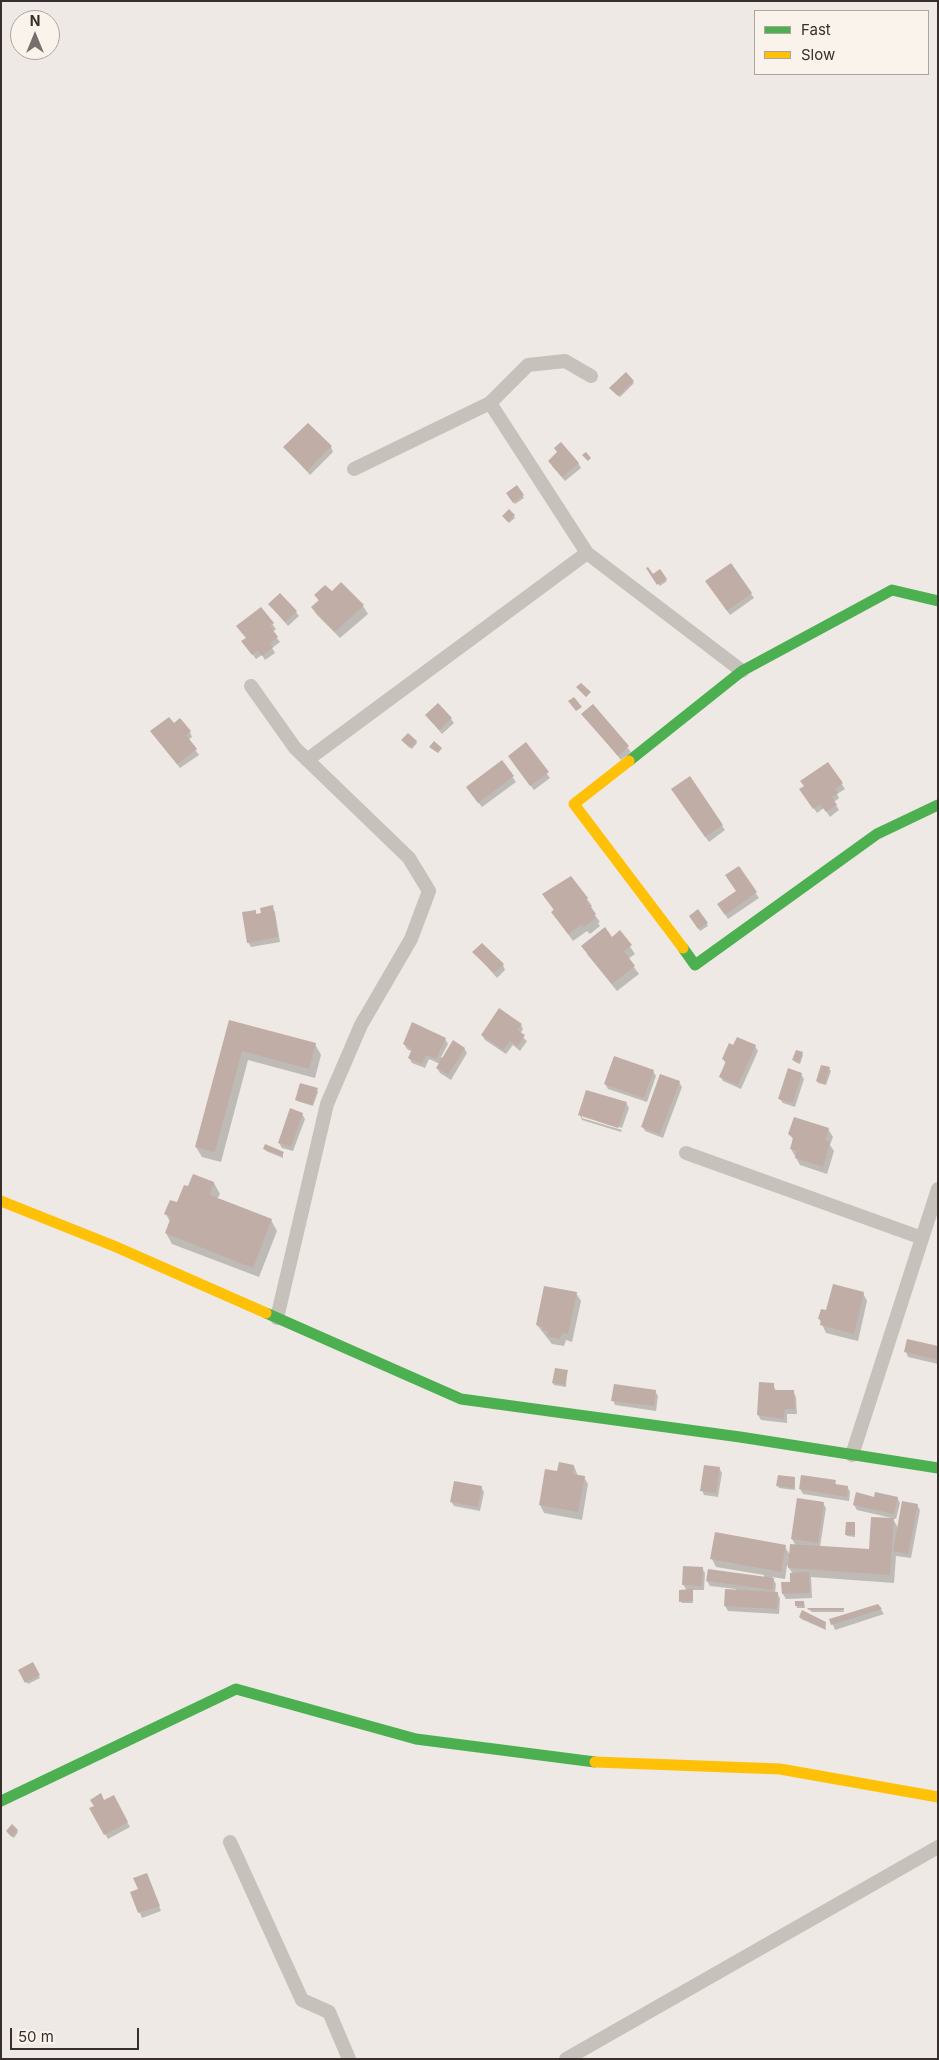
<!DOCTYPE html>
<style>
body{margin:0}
#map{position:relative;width:939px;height:2060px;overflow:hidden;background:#eee9e4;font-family:Inter,sans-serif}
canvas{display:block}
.frame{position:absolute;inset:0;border:2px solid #382e2b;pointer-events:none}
.legend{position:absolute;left:754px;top:10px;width:175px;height:65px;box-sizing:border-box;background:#f9f3ec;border:1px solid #aca49f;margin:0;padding:6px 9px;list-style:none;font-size:15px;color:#382e2b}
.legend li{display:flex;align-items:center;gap:10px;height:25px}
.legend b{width:25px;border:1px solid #aca49f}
.north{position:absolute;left:10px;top:10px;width:50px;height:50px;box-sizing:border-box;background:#f9f3ec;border:1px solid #aca49f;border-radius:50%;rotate:0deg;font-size:14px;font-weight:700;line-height:20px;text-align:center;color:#382e2b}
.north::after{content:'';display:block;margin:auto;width:18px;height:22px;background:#786f6c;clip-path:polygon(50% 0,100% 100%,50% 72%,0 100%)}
.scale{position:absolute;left:10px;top:2028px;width:129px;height:22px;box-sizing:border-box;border:2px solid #382e2b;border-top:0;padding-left:6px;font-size:15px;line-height:18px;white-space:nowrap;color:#382e2b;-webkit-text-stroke:4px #f9f3ec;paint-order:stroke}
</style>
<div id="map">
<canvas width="939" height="2060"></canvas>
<div class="frame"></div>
<ul class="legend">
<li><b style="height:6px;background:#4caf50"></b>Fast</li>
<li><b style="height:6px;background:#ffc107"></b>Slow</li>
</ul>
<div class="north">N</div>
<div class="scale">50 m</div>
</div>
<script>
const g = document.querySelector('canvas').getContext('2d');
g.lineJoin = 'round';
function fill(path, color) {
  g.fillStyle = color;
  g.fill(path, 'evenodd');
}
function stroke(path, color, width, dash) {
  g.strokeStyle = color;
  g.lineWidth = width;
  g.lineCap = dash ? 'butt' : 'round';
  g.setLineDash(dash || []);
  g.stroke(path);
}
fill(new Path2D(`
 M633,382L634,383L620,397L612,390Z
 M285,447H331L333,452L310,475Z
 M558,453L578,463L581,468L565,481L552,466Z
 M517,487L524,498L515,504L508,493Z
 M514,516L515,518L509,523L505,518Z
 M731,565L754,598L730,615L710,586Z
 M648,569L653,576L660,571L667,581L660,586Z
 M341,584L363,606L368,614L340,638L317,615L312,608L319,601L316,596L332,593Z
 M270,605L296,612L299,616L288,626Z
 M261,609L276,629L272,632L280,642L272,648L275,653L265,660L262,655L256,659L246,646L247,639Z
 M593,706L631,752L621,760L583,714Z
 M426,715L451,719L454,723L442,734Z
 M174,725L190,732L192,737L188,740L199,755L180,768L151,732Z
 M416,741L417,743L412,749L404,742Z
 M526,744L550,778L534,790L512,761Z
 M502,762L516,782L482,807L470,792Z
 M828,763L845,789L837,794L839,798L834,802L839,810L830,817L824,808L817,813L804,794Z
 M689,778L725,830L709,842L675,794Z
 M739,868L759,898L728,919L722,909L738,891Z
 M571,877L587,899L592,906L590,908L600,922L598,923L600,926L590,934L587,931L573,941L552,912Z
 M272,907L275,912L280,942L251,947L248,942L255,911L257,915Z
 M698,911L708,926L700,931L690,916Z
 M620,932L635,954L628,959L639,974L617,991L587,954Z
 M474,952L503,965L505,970L497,978Z
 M229,1022L315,1044L321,1055L315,1078L248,1060L221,1162L202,1157L196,1147Z
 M521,1025L523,1029L520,1034L527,1041L520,1051L513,1045L506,1054L485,1040L482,1035Z
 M445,1039L448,1044L441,1057L443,1058L464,1048L467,1053L451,1080L440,1073L437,1068L440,1064L429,1059L425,1068L412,1063L409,1058L412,1052L407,1049L404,1044Z
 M755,1046L758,1051L741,1089L723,1081L720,1076L726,1064L723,1059L734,1047Z
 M802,1053L803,1055L800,1064L795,1062L794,1060Z
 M829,1069L831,1071L826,1085L818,1083L817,1081Z
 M653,1071L656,1076L647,1102L608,1089L605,1084Z
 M801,1074L804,1079L795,1107L783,1103L780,1099Z
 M679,1082L682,1087L663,1138L645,1131L642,1126Z
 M317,1090L318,1092L313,1106L297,1101L296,1099Z
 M626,1103L629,1108L622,1128L582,1115V1118L622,1130L621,1132L582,1120L580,1115Z
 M302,1114L305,1119L293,1151L282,1148L279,1143Z
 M828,1129L833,1137L830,1145L834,1151L827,1174L800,1165L791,1149L794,1141L790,1134Z
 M265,1149L283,1153V1158L266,1151Z
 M194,1176L214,1183L220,1194L217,1199L271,1220L277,1231L259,1277L172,1244L166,1233L170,1222L166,1214L178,1204L189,1188Z
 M576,1293L581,1301L572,1342L566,1340L564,1346L552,1344L537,1325Z
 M863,1293L867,1301L858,1341L826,1333L819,1318L827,1312Z
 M938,1348V1364L908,1357L906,1352Z
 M567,1371L566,1387L554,1385L553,1383Z
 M773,1384L776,1391L793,1392L796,1397L797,1414H787V1423L761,1420L758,1415Z
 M655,1391L658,1396L656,1411L615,1405L613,1400Z
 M574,1466L578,1476L584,1477L588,1484L582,1520L544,1513L540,1505L546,1470L558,1472Z
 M719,1468L722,1473L718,1497L704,1495L702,1490Z
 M795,1478V1490L779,1488L778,1486Z
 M835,1482L837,1486L848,1488L850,1492L849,1501L803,1494L800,1489Z
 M481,1487L484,1492L480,1511L454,1506L451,1501Z
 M875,1498H897L900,1503L896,1519L857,1510L854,1505Z
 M823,1503L826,1508L820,1547L870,1551L893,1519L898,1528L917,1505L920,1510L911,1558L896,1556L894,1583L811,1577L812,1598L786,1599L783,1594L791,1583L793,1574L787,1565L785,1579L772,1577L776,1584L775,1593H777L780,1598L779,1614L728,1611L725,1606L726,1590L736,1591V1589L710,1586L707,1581L764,1577V1575L716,1567L712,1559L785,1547L790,1555L796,1546L792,1539Z
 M854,1523L855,1537L847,1536L846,1534Z
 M702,1568L705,1573L704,1590H691L693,1603H682L681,1601L687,1591L683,1584Z
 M796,1602H804L805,1608H797Z
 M878,1605L884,1614L835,1630L831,1620Z
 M809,1609H843L844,1612H812Z
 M800,1617L825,1623L826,1630L801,1619Z
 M32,1664L40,1678L28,1684L20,1670Z
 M113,1797L130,1827L108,1839L91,1809Z
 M17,1831L18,1832L14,1838L8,1833Z
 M149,1879L161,1911L142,1918L132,1893L139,1890Z`), '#0003');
fill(new Path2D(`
 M626,372L634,381L618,396L609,388Z
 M308,423L332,446L307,471L283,447Z
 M561,442L579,463L562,477L548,461L557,452L554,448Z
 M586,452L591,458L588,461L582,455Z
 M517,485L524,495L513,503L506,493Z
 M509,509L515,515L508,522L502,516Z
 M731,563L752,593L727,611L705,581Z
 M648,567L653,574L660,569L667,579L657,585L646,568Z
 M341,582L364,605L335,632L311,607L319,600L314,595L325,585L332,591Z
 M280,593L297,611L285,622L268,604Z
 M261,607L274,623L270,626L278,637L270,643L273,647L262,656L258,651L252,655L241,641L246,638L236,626Z
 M581,683L591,692L586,697L576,687Z
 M574,697L582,707L576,711L568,701Z
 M438,703L452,718L439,730L425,715Z
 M593,704L629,746L618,756L581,714Z
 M169,717L174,723L180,718L191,731L186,735L197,749L177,764L150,731Z
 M408,733L417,741L410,748L401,740Z
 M434,741L442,748L438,753L429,747Z
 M526,742L549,772L530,786L508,756Z
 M502,760L514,776L478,803L466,787Z
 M828,762L843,783L835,789L838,793L832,797L837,805L826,812L820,804L813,809L799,789L804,786L800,781Z
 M690,776L723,825L705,837L671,789Z
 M739,866L757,892L725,915L717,904L736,891L725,875Z
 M571,876L588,898L586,900L596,914L594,916L596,918L584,927L582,924L568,934L551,912L554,910L542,894Z
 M273,905L278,937L247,943L242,912L256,910V914L261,913L260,908Z
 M698,909L708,923L698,929L689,916Z
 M605,927L612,937L620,930L632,945L624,951L635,966L612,984L581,946Z
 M482,943L504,964L494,973L472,952Z
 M499,1008L522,1024L517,1030L525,1035L517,1046L510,1041L503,1050L481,1035Z
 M229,1020L316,1043L309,1069L242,1051L215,1152L195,1147Z
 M412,1022L446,1038L436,1059L426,1055L422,1064L408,1058L412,1049L403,1044Z
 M737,1037L756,1045L738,1085L719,1077L726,1061L722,1059L729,1043L733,1045Z
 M453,1040L465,1048L448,1075L436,1068Z
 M796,1050L803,1052L799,1063L792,1060Z
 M614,1056L654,1070L644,1098L604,1084Z
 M821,1065L830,1067L825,1084L816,1081Z
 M788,1068L802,1073L793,1103L778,1099Z
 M660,1074L680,1081L660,1134L641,1127Z
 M300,1083L318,1088L312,1105L295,1100Z
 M586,1090L627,1102L618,1128L578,1115Z
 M290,1108L303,1113L291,1147L278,1143Z
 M794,1117L829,1128L825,1140L830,1142L823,1167L795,1158L797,1151L790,1149L793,1138L788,1134Z
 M265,1144L284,1152L282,1156L263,1149Z
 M193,1174L214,1182L210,1195L272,1219L253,1268L165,1233L171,1217L164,1214L170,1200L177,1202L184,1185L188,1186Z
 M833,1284L864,1292L854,1334L820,1325L821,1320L818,1319L821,1309L826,1310Z
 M544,1286L577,1292L568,1334L562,1333L560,1339L547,1336L548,1331L542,1330L543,1327L536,1325Z
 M907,1339L938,1346V1360L904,1352Z
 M555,1368L568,1370L565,1385L552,1383Z
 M759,1382L774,1383V1390H794L795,1409H785L784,1419L757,1415Z
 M614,1384L656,1390L654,1406L611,1401Z
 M559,1462L574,1465L573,1474L585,1476L578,1512L539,1505L545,1469L557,1471Z
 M704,1465L720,1467L716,1493L700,1491Z
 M778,1475L795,1477L794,1488L776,1486Z
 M801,1475L836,1480L835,1484L848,1486L847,1497L799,1489Z
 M454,1481L482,1486L478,1507L450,1502Z
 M856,1492L874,1497L875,1492L898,1497L894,1514L853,1505Z
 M797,1498L824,1502L818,1543L791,1539Z
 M902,1501L918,1504L908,1554L893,1551Z
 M871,1517L894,1518L890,1575L788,1568L790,1544L869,1549Z
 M846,1522H855V1535H845Z
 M715,1532L786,1545L781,1572L710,1559Z
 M683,1566L703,1567L702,1586L682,1585Z
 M708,1569L774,1578L773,1590L706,1581Z
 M809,1572L810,1593L782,1594L781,1582H790V1573Z
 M693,1589V1601L679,1602V1590Z
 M725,1589L778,1592L777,1609L724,1606Z
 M795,1601H804V1606H795Z
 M878,1604L882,1609L831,1625L829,1619Z
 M807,1608H844V1610H809Z
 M802,1610L826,1622L825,1629L799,1617Z
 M33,1662L40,1675L25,1683L18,1670Z
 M101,1793L104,1800L114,1795L128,1822L104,1835L89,1808L94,1806L90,1800Z
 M12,1824L18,1830L12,1837L6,1831Z
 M147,1873L160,1906L138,1913L130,1892L138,1889L133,1878Z`), '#c0ada6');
stroke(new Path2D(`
 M490,403L587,553L742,671
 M354,469L490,403L528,365L565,361L591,376
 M251,686L295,748L409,858L429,891L411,939L361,1025L327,1104L277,1318
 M307,760L587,553
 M686,1153L922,1238
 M852,1455L938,1189
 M230,1842L302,2000L329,2012L349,2059
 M566,2059L938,1847`), '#c7c1bc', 14);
stroke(new Path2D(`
 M629,761L742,671L892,590L938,601
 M683,948L695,965L877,834L938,805
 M266,1313L461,1399L740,1437L938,1468
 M1,1801L236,1689L416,1739L595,1762`), '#4caf50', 11);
stroke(new Path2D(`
 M629,761L574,804L683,948
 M1,1201L114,1246L266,1313
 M595,1762L780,1769L938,1797`), '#ffc107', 11);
</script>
